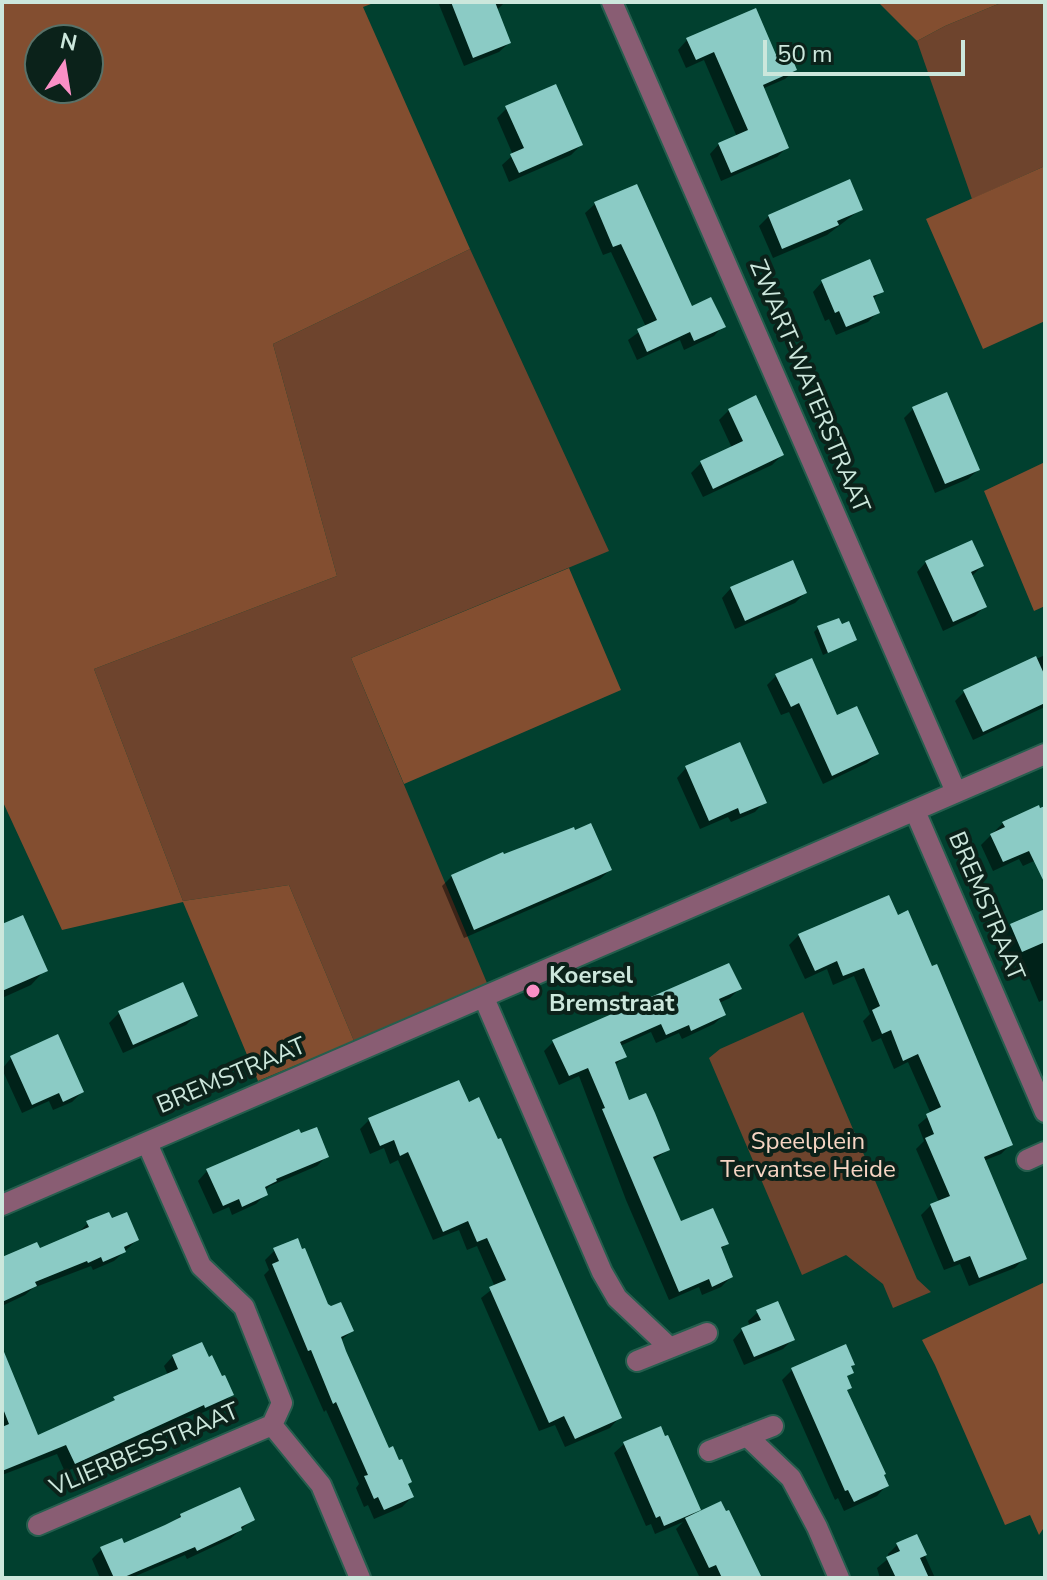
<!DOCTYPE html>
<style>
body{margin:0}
#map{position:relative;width:1047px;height:1580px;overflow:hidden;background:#01402f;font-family:"Nunito Sans",sans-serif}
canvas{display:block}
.frame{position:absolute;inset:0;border:4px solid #cce7dc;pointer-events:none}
.north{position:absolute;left:24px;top:24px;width:80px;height:80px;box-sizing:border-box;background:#0b221a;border:2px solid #587168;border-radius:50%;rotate:12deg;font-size:22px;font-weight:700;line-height:32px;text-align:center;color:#cce7dc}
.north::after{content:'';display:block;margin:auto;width:28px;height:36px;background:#fa8fc6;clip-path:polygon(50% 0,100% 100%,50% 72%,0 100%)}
.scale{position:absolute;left:763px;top:40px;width:202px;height:36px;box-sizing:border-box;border:4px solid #cce7dc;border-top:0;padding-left:10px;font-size:24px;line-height:28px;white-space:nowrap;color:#cce7dc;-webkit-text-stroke:6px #0b221a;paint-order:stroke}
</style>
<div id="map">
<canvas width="1047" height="1580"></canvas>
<div class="frame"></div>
<div class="north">N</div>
<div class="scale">50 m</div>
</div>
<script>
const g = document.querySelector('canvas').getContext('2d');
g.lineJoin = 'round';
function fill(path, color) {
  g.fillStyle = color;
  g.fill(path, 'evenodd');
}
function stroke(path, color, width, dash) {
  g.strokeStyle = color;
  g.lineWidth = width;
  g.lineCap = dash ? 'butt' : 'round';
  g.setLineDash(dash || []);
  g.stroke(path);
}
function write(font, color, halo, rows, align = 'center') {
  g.font = font + ' "Nunito Sans",sans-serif';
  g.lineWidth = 8;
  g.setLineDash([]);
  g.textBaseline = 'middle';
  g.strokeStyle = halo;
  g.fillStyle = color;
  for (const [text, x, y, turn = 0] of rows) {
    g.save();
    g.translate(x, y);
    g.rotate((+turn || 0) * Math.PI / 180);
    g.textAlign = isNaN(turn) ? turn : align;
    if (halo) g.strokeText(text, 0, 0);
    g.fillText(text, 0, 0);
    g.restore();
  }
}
fill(new Path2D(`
 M1003,2H1045V166L972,199L917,41L945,26Z
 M470,249L609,551L351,658L487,983L354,1041L289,885L183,901L94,669L337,576L273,344Z
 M803,1012L917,1279L931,1292L893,1308L883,1284L846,1255L802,1275L709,1058L720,1049Z`), '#6e442d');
fill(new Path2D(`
 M2,2H376L363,7L470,249L273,344L337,576L94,669L183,901L289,885L354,1041L258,1081L183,902L62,930L2,800ZM88,40V88H40V40Z
 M878,2H1003L945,26L917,41Z
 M1045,166V321L983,349L926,219Z
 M1045,462V606L1034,611L984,491Z
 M569,568L621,690L404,784L351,658Z
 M1045,1282V1526L1039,1535L1030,1515L1005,1525L935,1365L922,1340Z`), '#834e30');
fill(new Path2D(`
 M438,2H505L496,11L509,43L499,52L464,66Z
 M687,40L776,59L795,70L785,79L762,89L787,147L777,157L721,181L710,154L719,144L737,137L704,60L686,68L678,50Z
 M507,108L581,145L571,155L509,182L502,165L513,155L497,118Z
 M595,204L691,308L723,326L714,336L684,350L680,340L637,360L628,340L646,327L611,252L603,255L585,213Z
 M861,209L827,235L773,258L759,226L769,216Z
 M822,282L881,291L872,300L878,312L868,322L836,335L829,319L825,321L813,292Z
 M913,409L978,470L968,479L935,493L904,418Z
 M729,410L782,455L772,465L703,497L691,473L701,463L732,448L719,420Z
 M926,562L982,566L972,576L984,607L975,616L943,631L917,572Z
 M731,588L805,593L795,603L735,629L722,598Z
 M818,628L855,640L823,655L814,632Z
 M1045,655V707L973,740L955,701L965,691Z
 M776,676L836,718L877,754L867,763L823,784L789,712L781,715L767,685Z
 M686,768L764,802L755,812L731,822L728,817L700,829L677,778Z
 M1045,807V856L1023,866L1019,859L993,871L981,845L1003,823Z
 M610,870L600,879L464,938L442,886L452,876Z
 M888,897L1011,1144L1001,1154L983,1161L1024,1258L1015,1268L969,1286L960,1264L944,1270L921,1215L931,1205L939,1202L916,1149L924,1141L918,1125L931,1114L908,1062L894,1069L881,1038L872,1042L863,1021L870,1014L854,976L833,985L827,969L805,979L789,945L799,935Z
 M1045,918V999L1039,1002L1020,957L1012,960L1002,935L1011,926Z
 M2,927L45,970L31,985L2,998Z
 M739,989L730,998L719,1003L724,1015L714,1024L682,1039L679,1033L656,1043L651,1032L620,1046L624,1057L614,1066L628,1103L668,1150L652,1161L680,1224L727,1243L720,1250L731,1277L721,1287L702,1295L699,1287L669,1300L626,1200L579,1076L559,1085L544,1051L553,1042Z
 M119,1013L196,1015L186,1025L123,1053L109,1023Z
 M11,1058L82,1092L72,1102L53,1110L49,1101L22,1113L2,1069Z
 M458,1083L619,1418L610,1428L565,1447L555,1425L539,1431L481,1298L495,1287L477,1246L467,1250L459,1230L433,1240L398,1160L390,1164L384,1148L370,1154L360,1129L369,1120Z
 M327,1156L317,1166L270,1186L264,1191L266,1194L256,1204L232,1215L229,1207L213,1214L198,1181L207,1171Z
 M111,1221L137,1240L114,1261L93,1270L91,1266L33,1288L25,1295L2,1306V1262L39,1250L78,1233L88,1223Z
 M275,1250L352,1331L340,1341L388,1451L412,1497L402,1507L374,1519L368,1505L364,1507L356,1488L359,1484L326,1410L324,1412L264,1275L269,1270L265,1260Z
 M758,1312L793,1339L783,1349L744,1365L733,1340L742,1330L750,1327L748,1321Z
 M845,1346L853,1364L849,1368L851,1372L846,1378V1391L886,1486L877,1496L844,1511L838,1498L835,1500L782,1380L792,1370Z
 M173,1356L232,1395L222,1404L195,1416L194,1414L65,1472L57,1454L2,1475V1391L37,1438L168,1375L164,1366Z
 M624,1444L698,1510L691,1516L759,1578H700L676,1529L683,1522L655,1534L651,1524L646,1526L614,1453Z
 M181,1515L253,1519L230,1539L187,1559L185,1555L131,1578H100L92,1559L102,1549L123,1546L173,1523Z
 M916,1536L935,1578H880L877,1568L889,1558L888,1554L897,1545Z`), '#0007');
fill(new Path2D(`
 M451,2H495L511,43L473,58Z
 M756,8L777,57L789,51L797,70L763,85L789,148L731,173L718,143L748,130L714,52L696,60L686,38Z
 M556,84L583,145L519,173L510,154L524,148L505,106Z
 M850,179L863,210L837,221L839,225L782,249L768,215Z
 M637,184L692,306L711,297L726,327L694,341L690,332L647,352L637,329L657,320L621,244L613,247L594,202Z
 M870,259L884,292L873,296L880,313L846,327L839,311L835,313L821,280Z
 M947,392L980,470L945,484L912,407Z
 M756,395L784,455L713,489L700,461L743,441L728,409Z
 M972,540L984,566L971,572L987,607L953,622L925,561Z
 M793,560L807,593L745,621L730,587Z
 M839,618L842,624L849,621L857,640L828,653L817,626Z
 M1036,656L1045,676V703L983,732L963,690Z
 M812,658L837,715L857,706L879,754L832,776L799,703L791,707L775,674Z
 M740,742L767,803L740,814L738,808L709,821L685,766Z
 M1039,805L1040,808L1045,806V884L1029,851L1003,862L990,834L1005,827L1002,822Z
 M591,823L612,870L474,930L451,875L503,852L504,854L574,827L575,830Z
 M889,895L898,915L908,910L932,966L937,964L1013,1145L984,1157L1027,1259L979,1278L970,1256L954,1262L930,1204L950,1196L925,1138L934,1134L926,1114L941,1107L918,1054L903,1061L891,1030L882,1034L872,1010L880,1006L864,968L843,976L837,961L815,971L798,934Z
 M1045,909V942L1022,952L1010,924Z
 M23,915L48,971L2,991V924Z
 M729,963L742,989L719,999L726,1015L691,1031L689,1025L666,1035L661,1024L620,1042L627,1057L615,1062L629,1100L646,1093L655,1113L670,1150L653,1157L681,1221L713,1208L729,1244L721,1247L733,1277L712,1287L709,1279L679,1292L602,1109L605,1108L588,1068L569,1076L552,1040Z
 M183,982L198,1016L133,1045L118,1011Z
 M58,1034L84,1092L63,1102L59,1093L32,1105L10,1056Z
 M459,1080L469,1102L479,1097L498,1139L501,1138L622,1418L575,1439L564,1416L549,1423L489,1287L506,1280L487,1238L477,1242L468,1221L443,1232L408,1152L400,1156L394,1140L380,1146L368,1118Z
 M317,1127L329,1157L276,1179L277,1181L265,1187L268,1195L242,1207L239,1199L223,1206L206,1169L299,1129L301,1133Z
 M109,1212L112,1218L127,1212L139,1240L124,1247L126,1252L103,1262L101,1257L88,1263L87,1261L35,1282L37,1286L2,1302V1257L37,1242L40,1248L89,1227L86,1221Z
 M298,1238L302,1249L305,1248L328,1304L331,1306L341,1302L354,1331L341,1337L346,1351L389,1448L393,1446L399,1460L402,1459L412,1482L408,1484L414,1497L384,1510L378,1497L374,1499L364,1476L368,1475L336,1402L333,1404L311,1350L308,1351L272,1264L279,1261L273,1248Z
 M778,1301L795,1340L754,1357L741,1328L761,1320L756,1310Z
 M202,1342L209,1357L212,1355L222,1376L225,1375L234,1395L205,1408L204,1405L75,1464L66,1445L2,1471V1427L9,1424L2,1406V1347L38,1435L115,1400L113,1397L178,1369L172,1355Z
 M846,1344L855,1365L851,1366L854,1373L847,1376L852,1388L847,1390L886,1474L884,1475L889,1486L854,1502L848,1490L845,1491L791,1368Z
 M661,1426L665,1436L668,1435L701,1510L664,1526L660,1516L656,1518L623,1442Z
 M240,1487L255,1520L241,1527L242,1530L197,1551L195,1547L122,1578H114L100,1547L122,1538L124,1543L165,1525L181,1517L180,1514Z
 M721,1501L726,1511L729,1510L762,1578H722L716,1565L709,1568L685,1518Z
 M917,1534L927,1555L920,1558L929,1578H896L886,1557L900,1551L896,1543Z`), '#8bcbc5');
const street = new Path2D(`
 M612,2L956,792
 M915,811L1045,1112
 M484,998L602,1272L617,1298L669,1347
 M147,1143L201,1266L244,1307L282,1403L272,1425L321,1485L360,1578
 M1027,1160L1045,1152
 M2,1205L1045,754
 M637,1361L707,1333
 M747,1436L791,1478L817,1527L839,1578
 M709,1451L773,1426
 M38,1525L272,1425`);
stroke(street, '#265e4e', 24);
stroke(street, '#895d73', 20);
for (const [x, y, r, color] of [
 [533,991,8,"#fa8fc6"]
]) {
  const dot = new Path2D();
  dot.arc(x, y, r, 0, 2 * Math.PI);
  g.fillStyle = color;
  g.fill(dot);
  stroke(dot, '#0b221a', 3);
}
write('24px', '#cce7dc', '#0b221a', [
 ["ZWART-WATERSTRAAT",808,387,67],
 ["BREMSTRAAT",985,907,67],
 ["BREMSTRAAT",232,1077,-23],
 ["VLIERBESSTRAAT",145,1451,-23]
]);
write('bold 24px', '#cce7dc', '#0b221a', [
 ["Koersel",549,977],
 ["Bremstraat",549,1005]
], 'left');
write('24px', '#f7d5c3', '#0b221a', [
 ["Speelplein",808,1143],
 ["Tervantse Heide",808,1171]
]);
</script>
